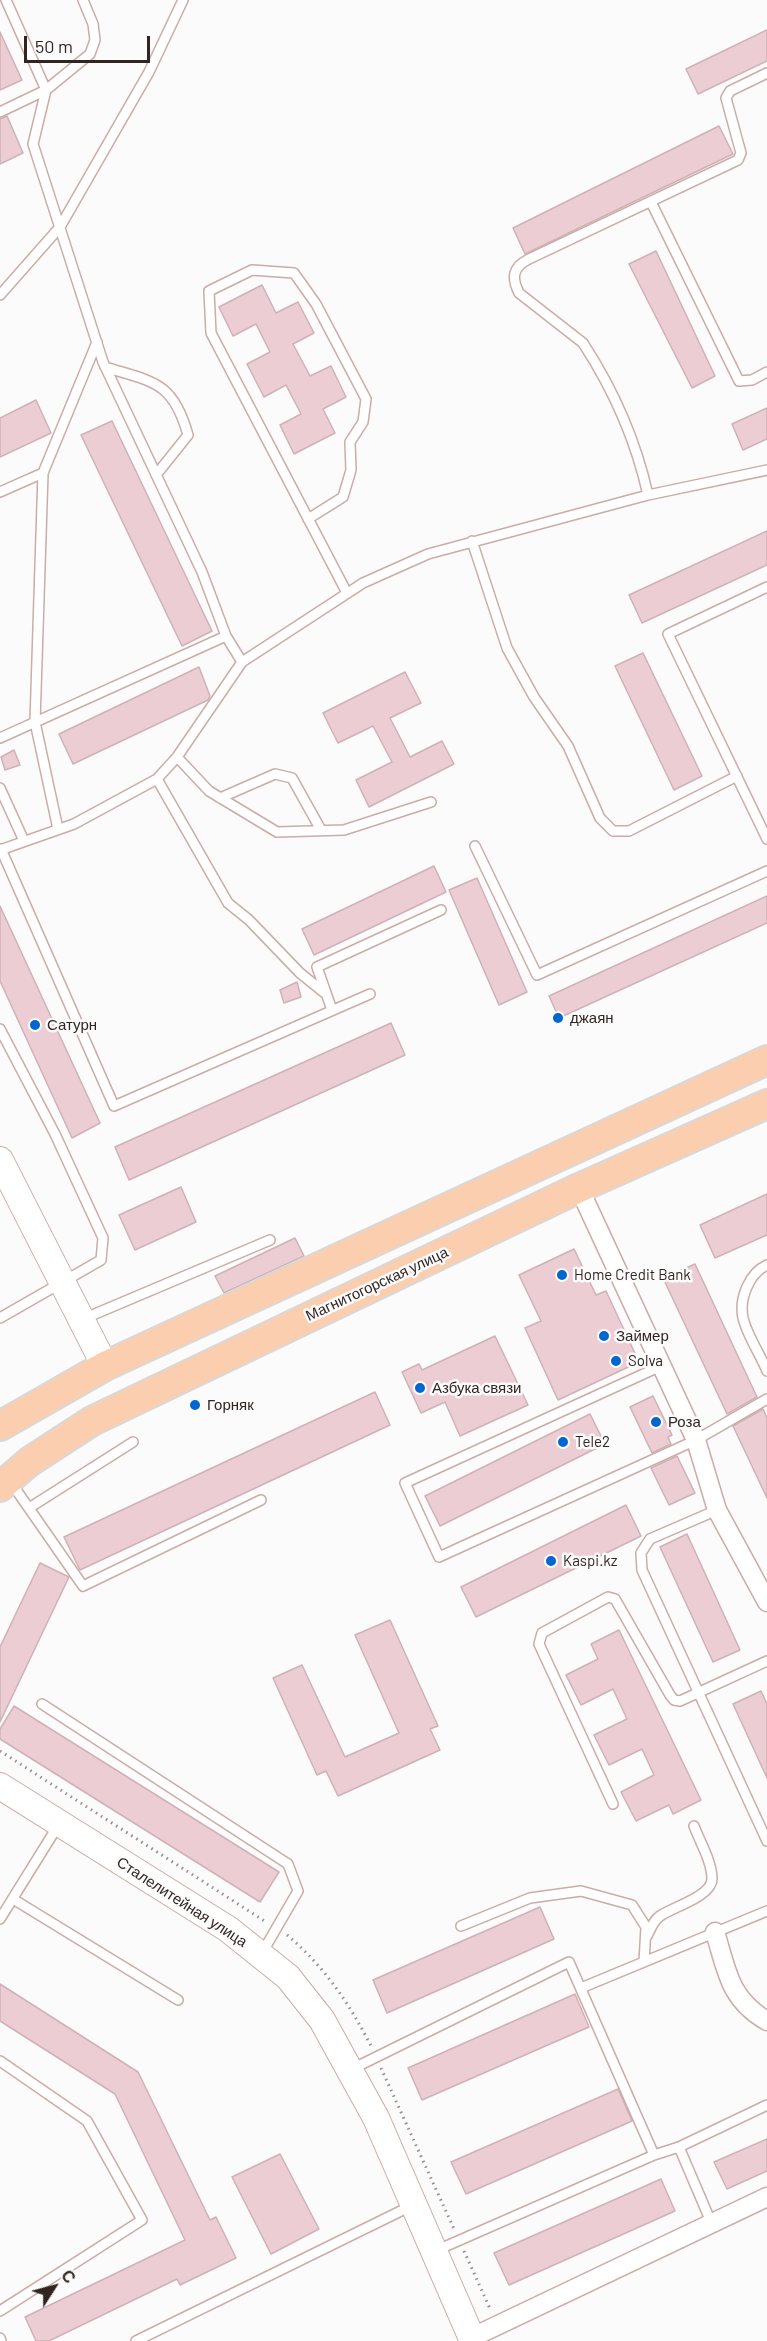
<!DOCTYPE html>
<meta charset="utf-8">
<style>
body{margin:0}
#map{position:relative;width:767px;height:2341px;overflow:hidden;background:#fbfbfb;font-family:Barlow,sans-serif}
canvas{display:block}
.north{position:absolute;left:24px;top:2257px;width:60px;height:60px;-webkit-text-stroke:4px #fbfbfb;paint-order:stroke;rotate:54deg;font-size:16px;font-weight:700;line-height:24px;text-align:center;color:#312523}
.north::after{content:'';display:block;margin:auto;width:21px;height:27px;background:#312523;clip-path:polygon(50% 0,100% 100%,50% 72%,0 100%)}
.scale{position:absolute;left:24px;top:36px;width:126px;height:27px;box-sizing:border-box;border:3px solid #312523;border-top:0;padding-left:8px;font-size:18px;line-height:21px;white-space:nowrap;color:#312523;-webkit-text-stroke:4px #fbfbfb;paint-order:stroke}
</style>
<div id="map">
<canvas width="767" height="2341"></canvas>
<div class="north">С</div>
<div class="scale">50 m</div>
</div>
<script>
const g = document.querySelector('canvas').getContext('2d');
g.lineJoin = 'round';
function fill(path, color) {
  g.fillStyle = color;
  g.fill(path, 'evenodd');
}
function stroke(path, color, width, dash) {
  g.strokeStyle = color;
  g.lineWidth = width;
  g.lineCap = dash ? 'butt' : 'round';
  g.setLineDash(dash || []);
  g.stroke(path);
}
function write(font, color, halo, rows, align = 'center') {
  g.font = font + ' Barlow,sans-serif';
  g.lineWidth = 5;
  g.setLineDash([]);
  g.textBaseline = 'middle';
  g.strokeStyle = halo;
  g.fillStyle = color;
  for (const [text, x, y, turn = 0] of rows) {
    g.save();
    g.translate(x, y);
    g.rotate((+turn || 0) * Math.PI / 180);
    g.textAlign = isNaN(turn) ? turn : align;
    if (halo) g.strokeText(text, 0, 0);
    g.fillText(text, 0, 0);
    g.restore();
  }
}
const building = new Path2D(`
 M767,30V61L698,94L686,69Z
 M0,32L22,80L0,90Z
 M7,116L23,153L0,164V119Z
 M719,126L733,154L525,254L513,228Z
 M656,251L715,376L692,388L629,264Z
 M262,285L276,313L298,302L314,333L293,344L310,376L331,366L346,397L323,409L335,433L294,454L280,425L301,414L286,385L264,397L247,364L270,352L256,324L233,336L219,307Z
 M36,400L51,433L0,457V418Z
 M767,408V439L743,450L732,424Z
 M112,421L212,631L182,646L81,435Z
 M767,531V565L642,623L629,595Z
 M643,653L702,776L674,790L615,666Z
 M199,667L210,696L208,700L73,764L59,734Z
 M405,672L421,703L390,718L410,757L442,741L454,764L369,807L356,780L392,762L373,726L338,743L323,713Z
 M14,750L20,765L5,770L1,757Z
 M434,866L446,892L314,955L302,929Z
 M477,878L527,992L499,1005L449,890Z
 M767,896V923L559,1018L549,996Z
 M0,906L100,1123L72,1138L0,981Z
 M297,982L301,997L284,1003L280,990Z
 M391,1023L405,1055L129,1180L115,1147Z
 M181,1187L196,1222L135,1250L119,1215Z
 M767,1194V1235L715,1258L700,1225Z
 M295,1238L304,1256L224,1293L215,1276Z
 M574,1249L596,1295L606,1291L639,1362L558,1400L525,1328L541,1321L519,1275Z
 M695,1264L757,1397L727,1414L663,1278Z
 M495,1336L528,1405L460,1436L445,1402L421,1413L402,1372L419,1364L422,1370Z
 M375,1392L390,1425L80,1570L79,1568L64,1537Z
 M653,1396L672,1435L668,1437L671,1444L652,1453L630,1407Z
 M763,1409L767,1418V1498L733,1426Z
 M590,1414L605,1444L440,1526L425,1496Z
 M677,1456L695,1493L669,1505L651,1468Z
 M626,1505L641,1536L476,1617L461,1587Z
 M687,1534L740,1650L713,1662L660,1547Z
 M40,1563L69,1577L0,1722V1647Z
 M390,1620L438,1726L430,1729L440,1750L338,1796L326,1771L317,1775L273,1678L302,1665L345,1757L399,1733L355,1635Z
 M619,1630L701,1800L673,1814L669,1805L636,1821L621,1792L654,1775L642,1749L609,1765L594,1735L627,1719L613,1689L581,1705L566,1675L598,1659L591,1644Z
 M761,1691L767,1704V1778L733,1704Z
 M14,1706L279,1872L260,1902L0,1739V1729Z
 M540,1907L554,1939L387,2013L373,1980Z
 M0,1984L138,2072L210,2220L216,2217L236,2258L180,2285L177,2279L49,2341H36L25,2317L185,2240L115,2094L0,2021Z
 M575,1994L589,2027L422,2100L408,2068Z
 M618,2089L632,2121L466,2194L451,2162Z
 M767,2139V2171L727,2189L714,2162Z
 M280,2154L319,2229L271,2254L232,2177Z
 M661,2179L675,2211L509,2285L494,2253Z`);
fill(building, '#edcdd4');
stroke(building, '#d0b1b8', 1.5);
const lane = new Path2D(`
 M83,0L93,24L95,40L90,54L46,90L33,144L103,362L202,572L226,636
 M0,112L46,90L6,0
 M651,202L739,381L752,380L767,372
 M0,295L60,227L149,72L183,0
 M105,367C153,382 173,381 188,435L156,475
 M0,492L43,473
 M648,495C636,441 613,389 583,343L519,293C511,277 513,267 529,259L738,160L741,153L726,98L730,91L767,73
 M308,519L343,497L351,470L350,442L363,422L366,399L316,304L294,273L252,270L209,291L211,333L347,593
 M472,541L507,648L534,697L568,746L600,818L613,831H629L737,776
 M767,587L668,634L767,839
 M0,738L226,636L242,662
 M177,757L209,791L277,832L344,830L431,802
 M157,779L228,903L249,920L300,973L326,994
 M0,788L24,841
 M220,798L275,774L292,778L321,830
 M58,829L35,722L43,473L97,342
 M475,846L537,975L767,871
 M1,849L114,1106L370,994
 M0,850L74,824L157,779L177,757L242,662L363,583L428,554L648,495L767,470
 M332,1010L317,967L441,910
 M0,1029L55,1134L103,1238L101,1260L0,1318
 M767,1265C749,1273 739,1299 743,1318C747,1335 760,1354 767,1371
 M83,1319L270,1240
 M661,1366L405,1483L439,1557L696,1440L767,1399
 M10,1481L83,1586L261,1500
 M29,1508L133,1442
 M717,1510L650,1539L641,1553L642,1570L767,1841
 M42,1704L288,1864L298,1891L262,1953
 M613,1804L539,1644L542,1633L608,1597L615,1599L670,1695L674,1700L680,1701L767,1661
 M13,1899L178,2000
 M0,1919L59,1824
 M461,1926L530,1898L581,1891L632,1905L646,1927L644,1962
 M647,1936C651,1928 653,1921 660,1916C673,1907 712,1896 712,1879C712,1862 700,1842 694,1826
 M581,1988L767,1911
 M0,2061L87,2121L142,2220L0,2311
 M352,2069L569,1962L654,2155
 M711,2222L679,2147L767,2105
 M435,2251L654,2155L679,2147
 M0,2338L1,2341
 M136,2341L411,2206`);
const street = new Path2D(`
 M579,1188L696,1440L717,1510L767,1602
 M715,1932C727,1971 729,1999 767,2021
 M471,2338L767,2197`);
const secondary = new Path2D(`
 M0,1160L105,1366
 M0,1786L228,1929L288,1977L322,2020L376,2118L473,2341`);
const primary = new Path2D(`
 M0,1426L105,1366L767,1060
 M0,1487L29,1462L92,1421L579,1188L767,1104`);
stroke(lane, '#cbaca7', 12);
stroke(street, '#cbaca7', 21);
stroke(secondary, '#cbaca7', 28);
stroke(primary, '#dad8d7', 32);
stroke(new Path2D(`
 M0,1751L266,1922
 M287,1935C324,1966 349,2003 371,2046
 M381,2068L454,2229
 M464,2251L491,2311`), '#948e8d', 3, [1.5, 4.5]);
stroke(lane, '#fff', 9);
stroke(street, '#fff', 18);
stroke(secondary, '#fff', 26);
stroke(primary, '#fbceaf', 28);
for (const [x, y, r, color] of [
 [558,1018,6,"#0067d0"],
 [35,1025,6,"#0067d0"],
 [562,1275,6,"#0067d0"],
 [604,1336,6,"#0067d0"],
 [616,1361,6,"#0067d0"],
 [420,1388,6,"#0067d0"],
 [195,1405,6,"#0067d0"],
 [656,1422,6,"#0067d0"],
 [563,1442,6,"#0067d0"],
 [551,1561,6,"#0067d0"]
]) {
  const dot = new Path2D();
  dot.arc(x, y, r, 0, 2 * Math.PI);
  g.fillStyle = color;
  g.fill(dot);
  stroke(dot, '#fbfbfb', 2);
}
write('15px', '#312523', '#fbfbfb', [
 ["джаян",570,1018],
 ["Сатурн",47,1025],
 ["Home Credit Bank",574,1275],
 ["Займер",616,1336],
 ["Solva",628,1361],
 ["Азбука связи",432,1388],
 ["Горняк",207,1405],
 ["Роза",668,1422],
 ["Tele2",575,1442],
 ["Kaspi.kz",563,1561]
], 'left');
write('15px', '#312523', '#fbfbfb', [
 ["Магнитогорская улица",377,1284,-25],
 ["Сталелитейная улица",182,1902,33]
]);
</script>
